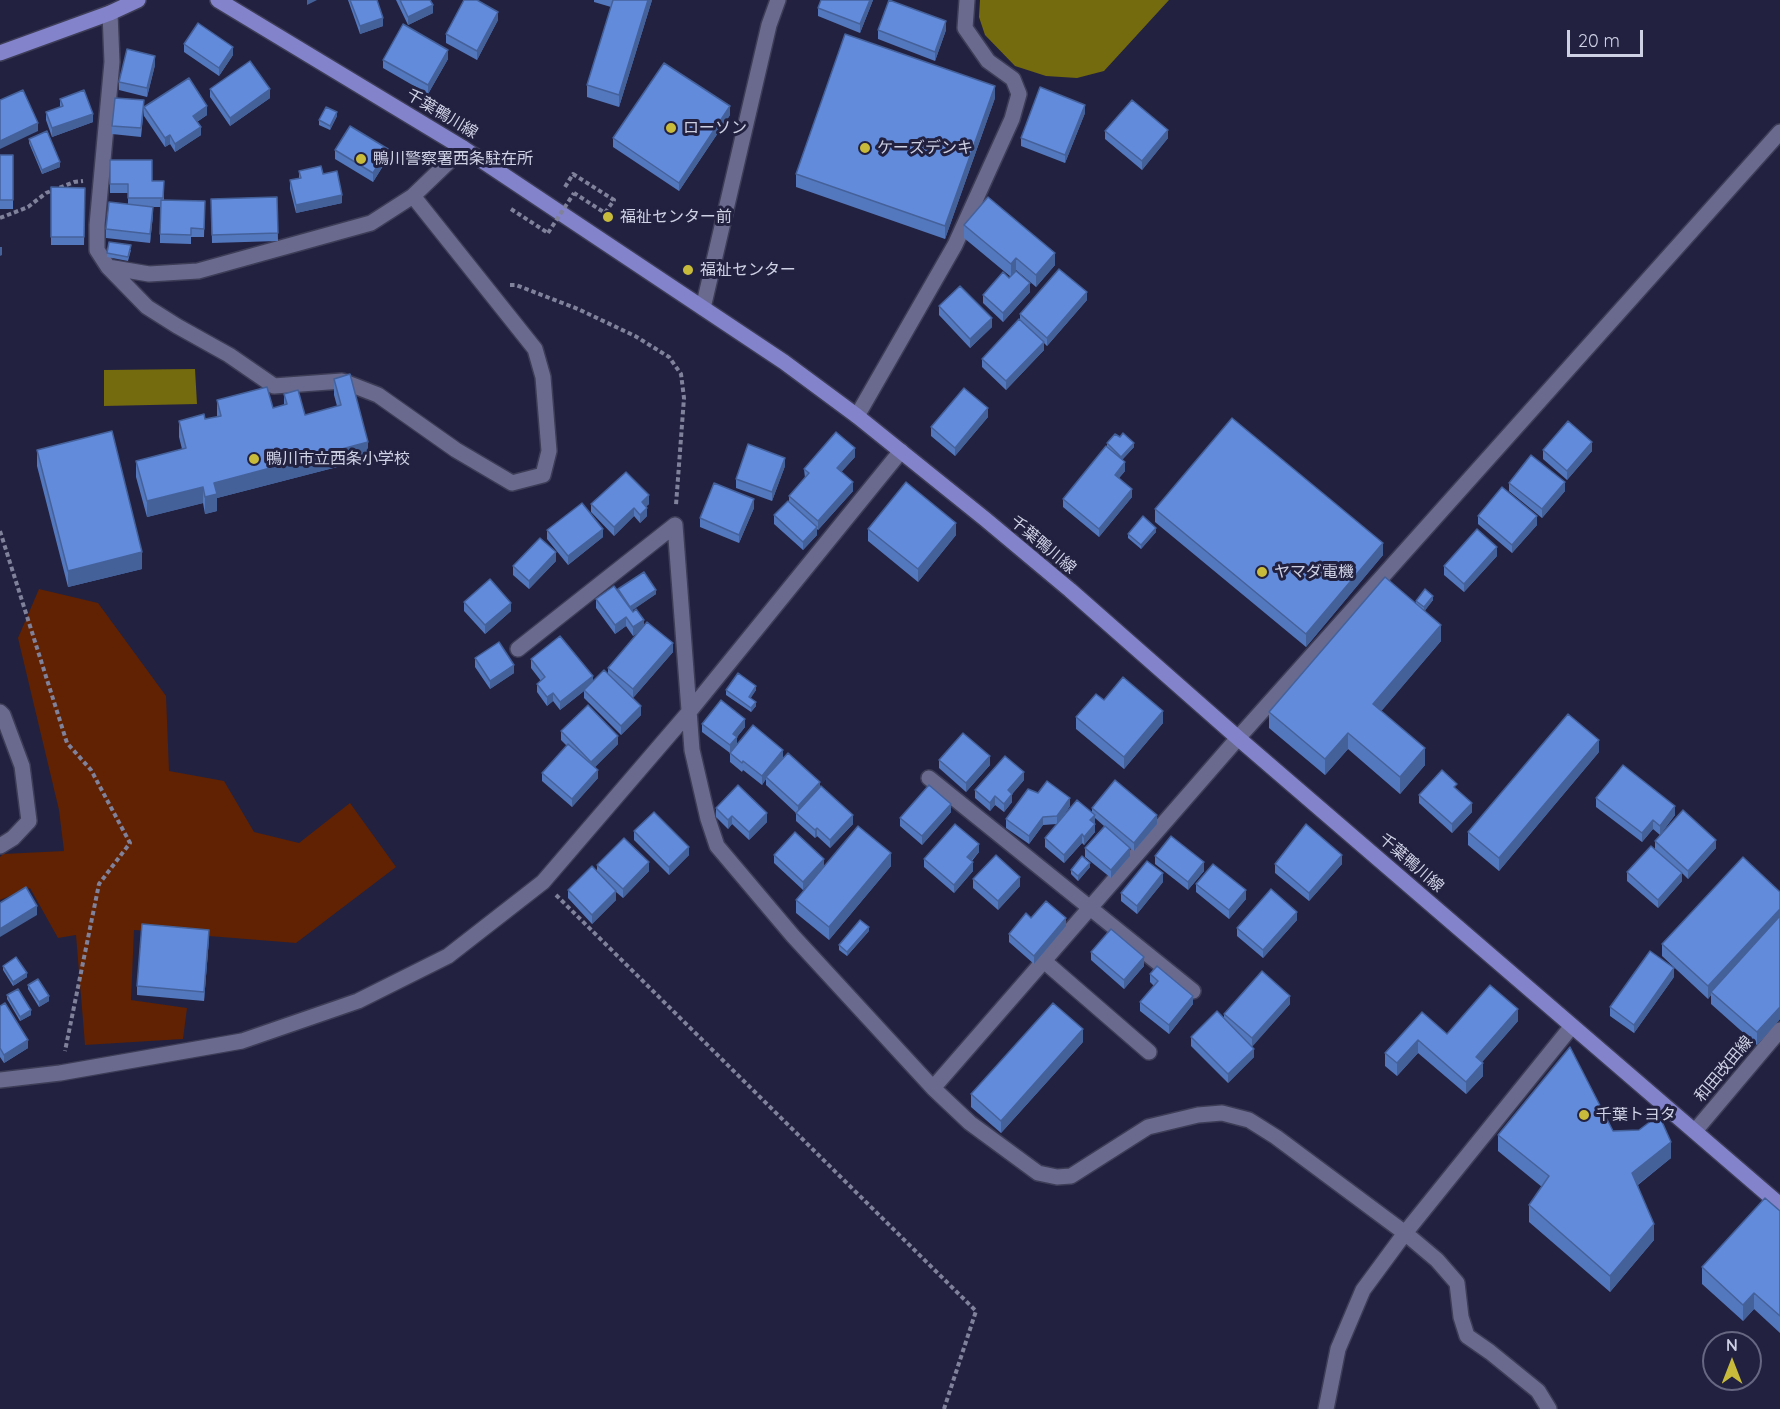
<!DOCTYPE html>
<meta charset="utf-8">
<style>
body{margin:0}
#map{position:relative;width:1780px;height:1409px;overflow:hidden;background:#222140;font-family:Quicksand,sans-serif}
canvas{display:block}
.north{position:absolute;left:1702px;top:1331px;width:60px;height:60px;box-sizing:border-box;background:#222140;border:2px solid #676782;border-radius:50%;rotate:0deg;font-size:16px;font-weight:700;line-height:24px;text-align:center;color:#ced0e4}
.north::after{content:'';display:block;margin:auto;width:21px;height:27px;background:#c8bb3b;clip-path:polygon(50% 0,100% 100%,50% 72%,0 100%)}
.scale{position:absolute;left:1567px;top:30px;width:76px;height:27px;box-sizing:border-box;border:3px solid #ced0e4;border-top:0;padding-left:8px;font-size:18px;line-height:21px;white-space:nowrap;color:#ced0e4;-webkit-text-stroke:4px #222140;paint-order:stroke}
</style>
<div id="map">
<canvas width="1780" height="1409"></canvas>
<div class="north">N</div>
<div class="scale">20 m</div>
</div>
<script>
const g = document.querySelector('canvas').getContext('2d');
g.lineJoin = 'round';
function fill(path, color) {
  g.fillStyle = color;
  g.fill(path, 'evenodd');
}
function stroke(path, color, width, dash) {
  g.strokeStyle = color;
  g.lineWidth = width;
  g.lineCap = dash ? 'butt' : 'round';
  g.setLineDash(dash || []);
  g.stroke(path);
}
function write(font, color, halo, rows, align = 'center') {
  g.font = font + ' Quicksand,"Noto Sans JP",sans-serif';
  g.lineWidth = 6;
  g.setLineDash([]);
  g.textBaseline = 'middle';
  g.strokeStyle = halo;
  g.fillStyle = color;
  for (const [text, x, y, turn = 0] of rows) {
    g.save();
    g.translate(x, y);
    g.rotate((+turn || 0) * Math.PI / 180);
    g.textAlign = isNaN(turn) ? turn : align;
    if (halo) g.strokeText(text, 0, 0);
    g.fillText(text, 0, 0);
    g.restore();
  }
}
fill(new Path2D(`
 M39,589L98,603L166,696L169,771L224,781L254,832L299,843L350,803L396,867L296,943L134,930L131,1000L187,1008L183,1039L85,1045L76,935L58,938L30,888L0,900V857L3,854L64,851L59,810L18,638Z`), '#602202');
fill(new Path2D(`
 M980,0H1169L1104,71L1077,78L1046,76L1015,66L985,35L979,17Z
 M195,369L197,404L104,406V370Z`), '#746a0e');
const minor = new Path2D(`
 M110,13L112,62L97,225V250L108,267L147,307L177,326L229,355L274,386L342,381L378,395L456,450L512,483L543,475L549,451L543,377L535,349L413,196
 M108,267L149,274L198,271L371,223L413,196L463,148
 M703,308L769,25L778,0
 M857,416L955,245L1012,119L1019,94L1013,79L988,61L965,28L967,0
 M675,525L692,750L708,819L717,846L793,936L933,1088L970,1123L1038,1173L1057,1177L1071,1176L1148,1127L1198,1115L1222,1113L1249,1120L1276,1137L1405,1233L1437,1260L1457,1283L1461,1317L1467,1336L1490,1352L1538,1391L1549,1409
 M518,649L675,525
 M0,712L3,715L22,766L29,821L13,838L0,846
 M929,778L1193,991
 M1044,961L1149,1052
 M0,1080L60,1073L242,1041L358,1001L448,956L543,882L689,712L901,451
 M933,1088L1238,738L1780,132
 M1695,1131L1780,1030
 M1326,1409L1338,1349L1363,1290L1405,1233L1572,1026`);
const major = new Path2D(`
 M218,0L463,148L784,362L857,416L985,519L1070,590L1238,738L1780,1205
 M0,53L110,13L138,0`);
stroke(minor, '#3e3d57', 18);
stroke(major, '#3e3d57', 18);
stroke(new Path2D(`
 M565,187L573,174L614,200L605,213L574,193
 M511,209L548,233
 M0,218L28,207L46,193L74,182L83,181
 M510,285H516L578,309L635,336L669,357L681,374L684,398L676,505
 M0,531L67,743L91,770L130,843L99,884L65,1051
 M556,895L976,1311L944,1409`), '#80819a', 4, [4.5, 3]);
stroke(minor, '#696a8e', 15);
stroke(major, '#8383cc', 15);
stroke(new Path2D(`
 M548,233L574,193`), '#80819a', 4, [4.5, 3]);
fill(new Path2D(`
 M348,0H377L383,26L360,34Z
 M396,0H430L433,13L408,25Z
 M594,0H652L619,107L587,97V85L611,7L594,2Z
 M821,0H873L860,33L818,16V8Z
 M498,20L477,60L446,43V34Z
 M878,30H946L935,61L878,39Z
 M184,44L233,55L219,76L184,52Z
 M448,59L428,94L383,68V60Z
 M155,65L147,97L119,90V82Z
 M210,89L270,98L230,126L210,97Z
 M995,98L945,239L796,187V174Z
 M60,99L93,122L52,137L46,120V112L60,107Z
 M144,107L207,115L197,122L201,135L175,152L170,144L165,147L144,116Z
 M144,108L141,137L112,134V126Z
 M1085,113L1065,163L1021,146V138Z
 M730,115L679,191L613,147V138Z
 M337,116L330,130L319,125V120Z
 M1105,131L1168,138L1142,170L1105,139Z
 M29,139L60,167L42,174L29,143Z
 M335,150L388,158L373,182L335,159Z
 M0,155H13V209H0Z
 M110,160L152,181H164V200L205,201L204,237H191V244L160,243V207H151L153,215L150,243L106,238V229L128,204V193H110Z
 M299,171L323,174L342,203L296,213L290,189V180L299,178Z
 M51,187L85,188L84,245H51Z
 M277,197L278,241L212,243L211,199Z
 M964,225L1055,265L1036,287L1016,270L1011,277L964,238Z
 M131,250L128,261L107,257V253Z
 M1009,278L1030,292L1003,322L983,303V295Z
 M1087,300L1047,346L1044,343V350L1006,390L982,367V359L1020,320V314Z
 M939,306L992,327L970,348L939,315Z
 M334,379L368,459L217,498V511L205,514L203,503L147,517L136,477V461L182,449L179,437V421L205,419L217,417V400L273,408L284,405V394L305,415L337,406L334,395Z
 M988,417L955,456L931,436V427Z
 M1107,443L1134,447L1122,460L1125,471L1119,478L1132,497L1099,537L1063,507V499L1107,447Z
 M37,450L142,569L68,587L37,466Z
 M1543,450L1592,451L1567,480L1543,459Z
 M855,457L841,472L853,491L818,530L817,529V535L803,550L774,524V515L789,501V496L805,478L804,469Z
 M785,466L772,501L736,488V479Z
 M1509,483L1565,491L1542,518L1509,491Z
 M591,504H649L646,506L647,516L640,523L634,516L614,536L591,512Z
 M754,508L739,543L700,527V518Z
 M1155,509L1383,555L1306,647L1155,522Z
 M1478,516L1537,525L1512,553L1478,524Z
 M868,529L956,535L918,582L868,541Z
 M547,530L603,537L568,565L547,539Z
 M1156,532L1141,549L1128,538V534Z
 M1497,556L1464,592L1444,575V566Z
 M556,561L529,589L513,575V566Z
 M618,591L656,594L632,610L644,626L673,652L633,698L628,693L641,715L621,735L584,698V691L560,710L553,701L547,706L537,692V684L541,681L531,668V659L593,681L608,673V668L639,632L633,636L626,626L615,634L596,608V599Z
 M1433,600L1425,610L1441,641L1381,711L1425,765L1400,794L1348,749L1325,775L1269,728V712L1416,603V601Z
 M464,602L511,611L485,634L464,611Z
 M475,658L514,673L490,689L475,667Z
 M726,690H756L750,698L756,706L751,712L726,695Z
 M1076,717L1163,723L1124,769L1076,729Z
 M702,724L745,727L737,737V744L783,758L820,788L853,824L830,848L817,836L815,838L796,821V813L766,785V779L762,785L743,770L742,772L730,762V753L702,732Z
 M561,731L618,744L595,767L598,778L572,807L542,781V773L567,746L561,740Z
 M1599,752L1499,871L1468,845V832Z
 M939,760L990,765L966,792L939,768Z
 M1024,780L1012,794V802L1004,812L995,805L990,811L975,798V790Z
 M1457,789L1472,812L1452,833L1419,803V795Z
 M1596,798L1675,815L1660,835L1653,829L1642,842L1596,807Z
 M1070,806L1060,821L1092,813V808L1157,824L1134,851L1130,848V856L1111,878L1085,857V848L1104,826L1095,818V832L1084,845L1082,843L1064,863L1045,847V838L1057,824L1043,825L1029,844L1006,828V819Z
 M716,808L767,822L749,840L732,824L728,829L716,817Z
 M951,812L922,845L900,826V818Z
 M634,831L689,855L669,875L634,840Z
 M1655,841L1716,848L1688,879L1682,873V881L1658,908L1627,881V872L1655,849Z
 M979,852L972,861L973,871L954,893L924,867V859Z
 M774,855L824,867L891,866L829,940L796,913V900L815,877L803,890L774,863Z
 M1155,856L1204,871L1188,890L1155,864Z
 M1275,864H1342L1309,901L1275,873Z
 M597,865L649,871L623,898L616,892V900L592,924L568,898V890L597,872Z
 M1090,867L1078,881L1071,874V870Z
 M973,879L1020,886L998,910L973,888Z
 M1163,882L1137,914L1121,901V893Z
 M1196,884L1246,899L1229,919L1196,892Z
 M1780,892V1019L1757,1045L1711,1004V995L1708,999L1662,956V944Z
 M1031,918L1066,926L1034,964L1009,942V934Z
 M1297,920L1263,958L1237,936V928Z
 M869,931L847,956L839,950V945Z
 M209,938L204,1001L137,995V986Z
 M1091,952L1144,966L1124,989L1091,960Z
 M3,966L27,977L13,986L3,970Z
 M1150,974L1193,1004L1169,1034L1140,1011V1002L1154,986L1150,982Z
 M1674,977L1634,1033L1610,1016V1007Z
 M28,985L49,1001L39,1007L28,989Z
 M7,995L31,1015L20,1021L7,999Z
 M0,1000V1006L28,1048L4,1063L0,1057Z
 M1290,1004L1252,1046L1254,1057L1228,1083L1191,1046V1037L1224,1018V1014Z
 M1422,1012L1447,1034L1518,1021L1482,1062L1483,1076L1466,1094L1418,1053L1397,1076L1385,1066V1053Z
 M1083,1042L1001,1133L971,1107V1094Z
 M1613,1131L1671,1158L1638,1185L1654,1240L1610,1292L1529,1222V1205L1542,1187L1498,1151V1135Z
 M1780,1211V1333L1754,1309L1743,1321L1702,1284V1267Z`), '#5478bd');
fill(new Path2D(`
 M307,0H317L307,5Z
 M648,0H652L619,107V95Z
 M870,0H873L860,33V24Z
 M433,5V13L408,25V17Z
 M498,12V20L477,60V51Z
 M383,18V26L360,34V26Z
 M946,21V30L935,61V52Z
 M233,47V55L219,76V68Z
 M448,50V59L428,94V85Z
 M155,56V65L147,97V88Z
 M995,86V98L945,239V226Z
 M270,89V98L230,126V118Z
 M1085,105V113L1065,163V155Z
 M207,106V115L193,124V116Z
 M730,106V115L679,191V183Z
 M337,112V116L330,130V126Z
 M93,114V122L52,137V128Z
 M38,123V131L0,149V141Z
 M201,127V135L175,152V144Z
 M1168,130V138L1142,170V161Z
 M170,135V144L165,147V138Z
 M388,149V158L373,182V173Z
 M60,162V167L42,174V170Z
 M342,195V203L296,213V205Z
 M153,207V215L150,243V234Z
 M0,247H2V255L0,256Z
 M1055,253V265L1036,287V275Z
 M1016,258V270L1011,277V264Z
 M1030,283V292L1003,322V313Z
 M1087,292V300L1047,346V338Z
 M992,318V327L970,348V339Z
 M1044,342V350L1006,390V381Z
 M988,408V417L955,456V448Z
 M368,442V459L217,498V511L205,514V497L214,483Z
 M1592,442V451L1567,480V471Z
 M1134,443V447L1121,461V457Z
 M855,448V457L837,477V468Z
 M785,458V466L772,501V492Z
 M1125,462V471L1115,483V475Z
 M853,482V491L818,530V521Z
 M1565,482V491L1542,518V509Z
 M203,487V503L147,517V501Z
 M1132,489V497L1099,537V529Z
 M649,495V504L642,511V502Z
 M754,499V508L739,543V535Z
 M634,508V516L614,536V527Z
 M647,508V516L640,523V515Z
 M1537,516V525L1512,553V545Z
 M956,523V535L918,582V569Z
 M817,527V535L803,550V542Z
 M1156,528V532L1141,549V545Z
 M603,529V537L568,565V556Z
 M1383,543V555L1306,647V634Z
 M1497,547V556L1464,592V584Z
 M142,552V569L68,587V571Z
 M556,552V561L529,589V581Z
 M656,590V594L630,612V607Z
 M1433,596V600L1424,612V607Z
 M511,603V611L485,634V625Z
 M626,617V626L615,634V625Z
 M644,620V628L633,636V627Z
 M1441,625V641L1373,721V704Z
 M673,643V652L633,698V689Z
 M514,665V673L490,689V681Z
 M593,676V685L584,690V691L560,710V702Z
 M756,686V690L749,701V697Z
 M553,693V701L547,706V697Z
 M756,702V706L751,712V708Z
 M641,706V715L621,735V726Z
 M1163,711V723L1124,769V757Z
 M745,719V727L737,737V745L730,754V745L733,734Z
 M1348,733V749L1325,775V759Z
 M618,736V744L591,771V762Z
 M1599,740V752L1499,871V858Z
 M1425,748V765L1400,794V777Z
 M783,750V758L766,777V779L762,785V776Z
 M990,756V765L966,792V783Z
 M598,770V778L572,807V799Z
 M1024,772V780L1008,799V790Z
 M820,782V790L798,814V806Z
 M1012,794V802L1004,812V804Z
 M995,796V805L990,811V803Z
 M1070,798V806L1057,824V816Z
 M1472,803V812L1452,833V824Z
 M951,804V812L922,845V836Z
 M1675,806V815L1660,835V826Z
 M767,813V822L749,840V832Z
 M853,815V824L830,848V840Z
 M1095,815V823L1090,828V820Z
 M1157,815V824L1134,851V843Z
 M732,816V824L728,829V820Z
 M1043,817V825L1029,844V836Z
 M1653,820V829L1642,842V833Z
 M1095,824V832L1084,845V837Z
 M817,828V836L815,838V830Z
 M1082,834V843L1064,863V855Z
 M1716,840V848L1688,879V871Z
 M979,844V852L967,865V857Z
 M689,847V855L669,875V867Z
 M1130,848V856L1111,878V870Z
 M891,853V866L829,940V927Z
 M1342,855V864L1309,901V893Z
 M824,859V868L803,890V882Z
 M649,862V871L623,898V889Z
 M973,862V871L954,893V885Z
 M1204,862V871L1188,890V882Z
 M1090,863V867L1078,881V876Z
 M1163,873V882L1137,914V906Z
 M1682,873V881L1658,908V900Z
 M1020,877V886L998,910V901Z
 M1246,890V899L1229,919V910Z
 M616,891V900L592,924V915Z
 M37,906V915L0,937V929Z
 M1780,909V921L1711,992V995L1708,999V986Z
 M1297,912V920L1263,958V950Z
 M1066,918V926L1034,964V956Z
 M869,927V931L847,956V952Z
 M209,930V938L204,1001V992Z
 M1144,957V966L1124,989V980Z
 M1674,968V977L1634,1033V1025Z
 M27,973V977L13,986V982Z
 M49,996V1001L39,1007V1002Z
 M1193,996V1004L1169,1034V1025Z
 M1290,996V1004L1252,1047V1038Z
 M1780,1007V1019L1757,1045V1032Z
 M1518,1009V1021L1476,1069V1057Z
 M31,1010V1015L20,1021V1017Z
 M1083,1029V1042L1001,1133V1121Z
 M28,1040V1048L4,1063V1055Z
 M1418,1040V1053L1397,1076V1063Z
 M1254,1049V1057L1228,1083V1074Z
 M1483,1063V1076L1466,1094V1082Z
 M1671,1142V1158L1632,1189V1173Z
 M1654,1224V1240L1610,1292V1276Z
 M1754,1293V1309L1743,1321V1305Z`), '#45619a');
const building = new Path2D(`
 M350,0H377L383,18L360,26Z
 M400,0H430L433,5L408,17Z
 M464,0H477L498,12L477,51L446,34Z
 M613,0H648L619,95L587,85Z
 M821,0H870L860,24L818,8Z
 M889,0L946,21L935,52L878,30Z
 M198,23L233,47L219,68L184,44Z
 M403,24L448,50L428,85L383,60Z
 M845,34L995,86L945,226L796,174Z
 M127,49L155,56L147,88L119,82Z
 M250,61L270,89L230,118L210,89Z
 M664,63L730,106L679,183L613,138Z
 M189,78L207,106L193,116L201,127L175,144L170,135L165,138L144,107Z
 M1040,87L1085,105L1065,155L1021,138Z
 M23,90L38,123L0,141V100Z
 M84,90L93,114L52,128L46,112L63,106L60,99Z
 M115,98L144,100L141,128L112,126Z
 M1132,100L1168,130L1142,161L1105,131Z
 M326,107L337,112L330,126L319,120Z
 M350,126L388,149L373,173L335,150Z
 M47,131L60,162L42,170L29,139Z
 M0,155H13V200H0Z
 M110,160H152V181H164L163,198H128V184H110Z
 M321,166L323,174L337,171L342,195L296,205L290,180L301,178L299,171Z
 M51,187L85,188L84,237H51Z
 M277,197L278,233L212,235L211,199Z
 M988,197L1055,253L1036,275L1016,258L1011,264L964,225Z
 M161,200L205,201L204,229L191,228V235L160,234Z
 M109,202L153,207L150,234L106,229Z
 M109,242L131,245L128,257L107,253Z
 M1059,269L1087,292L1047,338L1020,314Z
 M1016,271L1030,283L1003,313L983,295L1003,272L1009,278Z
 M960,286L992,318L970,339L939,306Z
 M1019,319L1044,342L1006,381L982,359Z
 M350,374L368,442L214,483L217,494L205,497L203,487L147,501L136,461L186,448L179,421L204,414L205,419L221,416L217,400L267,387L273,408L287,404L284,394L298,390L305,415L341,405L334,379Z
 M964,388L988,408L955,448L931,427Z
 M1232,418L1383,543L1306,634L1155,509Z
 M1568,421L1592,442L1567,471L1543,450Z
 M112,431L142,552L68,571L37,450Z
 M836,432L855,448L837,468L853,482L818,521L789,496L809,473L804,469Z
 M1123,433L1134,443L1121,457L1107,443L1115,434L1120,437Z
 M748,444L785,458L772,492L736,479Z
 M1106,446L1125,462L1115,475L1132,489L1099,529L1063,499Z
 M1531,455L1565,482L1542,509L1509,483Z
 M626,472L649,495L642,502L647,508L640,515L634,508L614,527L591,504Z
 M906,482L956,523L918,569L868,529Z
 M714,483L754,499L739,535L700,518Z
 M1502,487L1537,516L1512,545L1478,516Z
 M788,501L817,527L803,542L774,515Z
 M582,503L603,529L568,556L547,530Z
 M1143,516L1156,528L1141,545L1128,534Z
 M1477,529L1497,547L1464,584L1444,566Z
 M540,538L556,552L529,581L513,566Z
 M644,572L656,590L630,607L618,589Z
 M1385,577L1441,625L1373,704L1425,748L1400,777L1348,733L1325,759L1269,712Z
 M490,579L511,603L485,625L464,602Z
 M614,586L633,612L636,609L644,620L633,627L626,617L615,625L596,599Z
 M1425,589L1433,596L1424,607L1416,601Z
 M647,622L673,643L633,689L608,668Z
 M560,636L593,676L560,702L553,693L547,697L537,684L545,677L531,659Z
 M499,642L514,665L490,681L475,658Z
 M604,670L641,706L621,726L584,690Z
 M738,673L756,686L749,697L756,702L751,708L726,690Z
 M1123,677L1163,711L1124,757L1076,717L1096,694L1104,700Z
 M721,700L745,719L733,734L737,737L730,745L702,724Z
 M588,705L618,736L591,762L561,731Z
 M1568,714L1599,740L1499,858L1468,832Z
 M753,725L783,750L762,776L743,761L742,763L730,753Z
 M963,733L990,756L966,783L939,760Z
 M568,744L598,770L572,799L542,773Z
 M788,753L820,782L798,806L766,777Z
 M1005,756L1024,772L1008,790L1012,794L1004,804L995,796L990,803L975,790Z
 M1623,765L1675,806L1660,826L1653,820L1642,833L1596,798Z
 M1442,770L1457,784L1454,787L1472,803L1452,824L1419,795Z
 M1115,780L1157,815L1134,843L1092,808Z
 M1047,781L1070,798L1057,816L1043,817L1029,836L1006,819L1028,789L1038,793Z
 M738,785L767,813L749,832L732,816L728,820L716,808Z
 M929,785L951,804L922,836L900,818Z
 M821,786L853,815L830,840L817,828L815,830L796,813Z
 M1077,800L1095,815L1090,820L1095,824L1084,837L1082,834L1064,855L1045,838Z
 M1683,810L1716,840L1688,871L1655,841Z
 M654,812L689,847L669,867L634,831Z
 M955,824L979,844L967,857L973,862L954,885L924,859Z
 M1306,824L1342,855L1309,893L1275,864Z
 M858,826L891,853L829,927L796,900Z
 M1105,826L1130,848L1111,870L1085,848Z
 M795,832L824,859L803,882L774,855Z
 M1171,836L1204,862L1188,882L1155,856Z
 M624,838L649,862L623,889L597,865Z
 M1651,846L1682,873L1658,900L1627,872Z
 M996,855L1020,877L998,901L973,879Z
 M1082,856L1090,863L1078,876L1071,870Z
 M1743,857L1780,892V909L1708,986L1662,944Z
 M1147,861L1163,873L1137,906L1121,893Z
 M1213,864L1246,890L1229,910L1196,884Z
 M592,866L616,891L592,915L568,890Z
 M26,887L37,906L0,929V903Z
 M1271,889L1297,912L1263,950L1237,928Z
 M1046,901L1066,918L1034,956L1009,934L1026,913L1031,918Z
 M1780,916V1007L1757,1032L1711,992Z
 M860,920L869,927L847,952L839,945Z
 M142,924L209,930L204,992L137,986Z
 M1111,929L1144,957L1124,980L1091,952Z
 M1650,951L1674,968L1634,1025L1610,1007Z
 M16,957L27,973L13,982L3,966Z
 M1157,966L1193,996L1169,1025L1140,1002L1158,981L1150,974Z
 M1262,971L1290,996L1252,1038L1224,1014Z
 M38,979L49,996L39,1002L28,985Z
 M1490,985L1518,1009L1476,1057L1483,1063L1466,1082L1418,1040L1397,1063L1385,1053L1422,1012L1447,1034Z
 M18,989L31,1010L20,1017L7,995Z
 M5,1003L28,1040L4,1055L0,1048V1006Z
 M1053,1003L1083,1029L1001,1121L971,1094Z
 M1217,1011L1254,1049L1228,1074L1191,1037Z
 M1570,1047L1613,1131L1639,1130L1659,1115L1671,1142L1632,1173L1654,1224L1610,1276L1529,1205L1549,1176L1498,1135Z
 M1765,1198L1780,1211V1316L1754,1293L1743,1305L1702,1267Z`);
fill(building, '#628bdc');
stroke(building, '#45619a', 1.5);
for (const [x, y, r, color] of [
 [671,128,6,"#c8bb3b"],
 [865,148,6,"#c8bb3b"],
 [361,159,6,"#c8bb3b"],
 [608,217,6,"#c8bb3b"],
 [688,270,6,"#c8bb3b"],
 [254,459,6,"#c8bb3b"],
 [1262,572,6,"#c8bb3b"],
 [1584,1115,6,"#c8bb3b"]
]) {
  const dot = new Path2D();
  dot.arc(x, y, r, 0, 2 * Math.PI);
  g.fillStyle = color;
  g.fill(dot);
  stroke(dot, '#222140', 2);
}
write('16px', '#ced0e4', '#222140', [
 ["千葉鴨川線",442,114,31],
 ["千葉鴨川線",1043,545,40],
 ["千葉鴨川線",1411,863,41],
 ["和田改田線",1724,1069,-50]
]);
write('16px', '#ced0e4', '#222140', [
 ["ローソン",683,128],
 ["ケーズデンキ",877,148],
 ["鴨川警察署西条駐在所",373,159],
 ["福祉センター前",620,217],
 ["福祉センター",700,270],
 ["鴨川市立西条小学校",266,459],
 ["ヤマダ電機",1274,572],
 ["千葉トヨタ",1596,1115]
], 'left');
</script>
